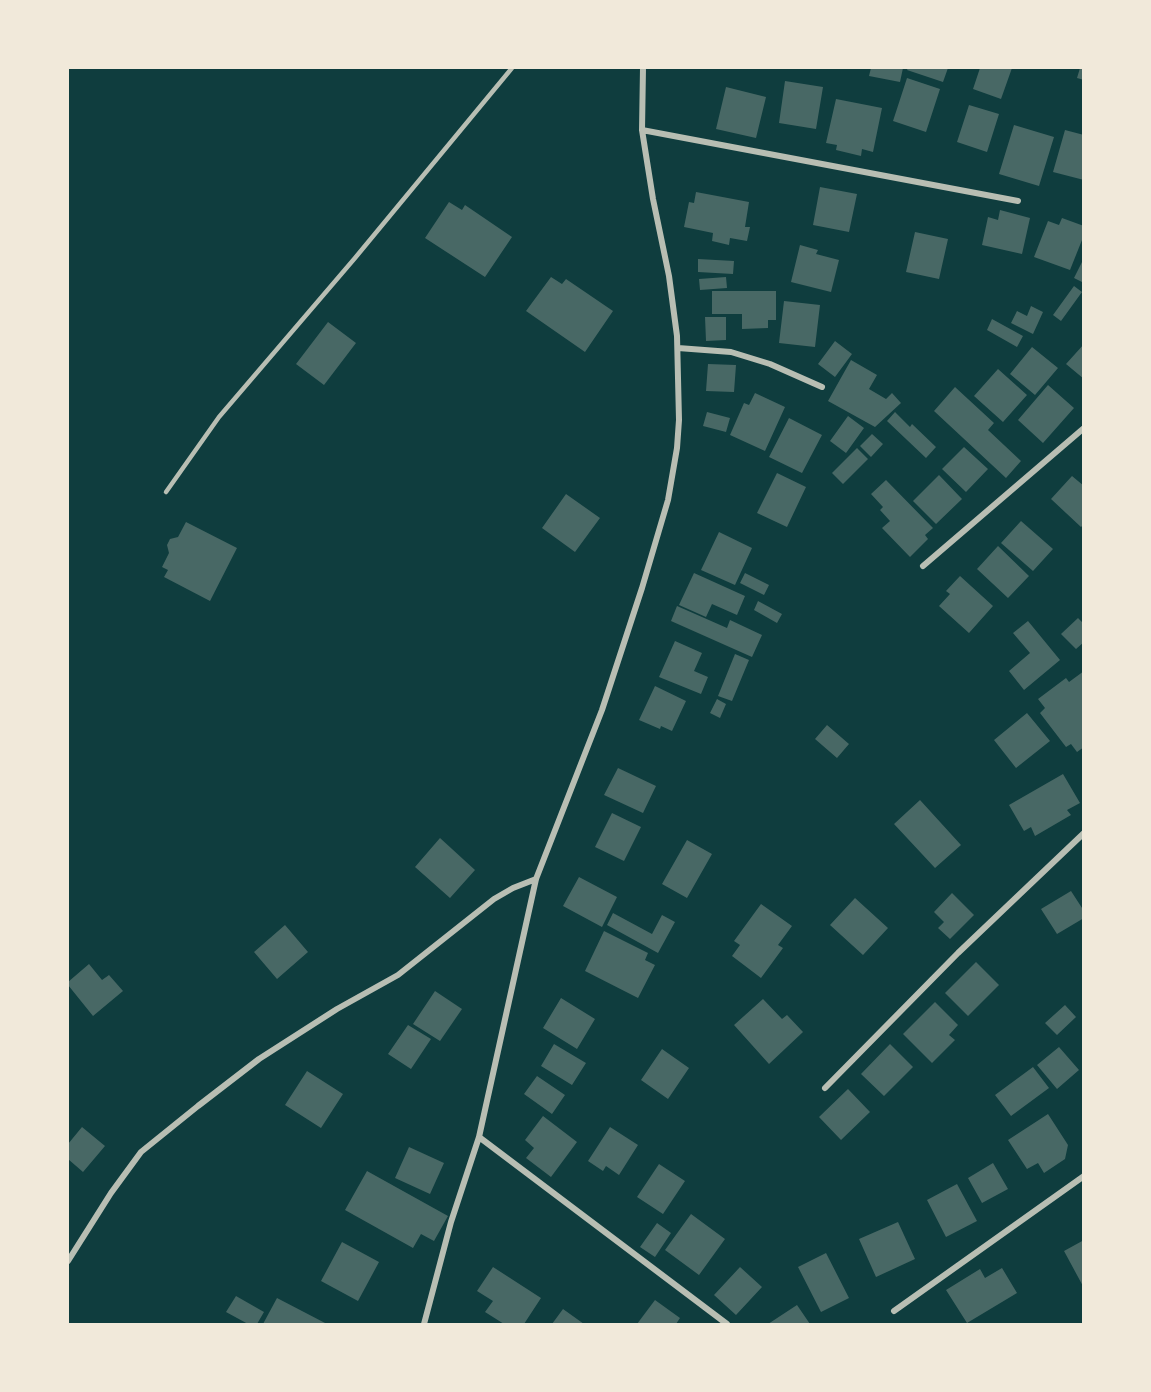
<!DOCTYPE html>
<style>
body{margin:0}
#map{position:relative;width:1151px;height:1392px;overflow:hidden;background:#0f3d3e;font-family:"Nunito Sans",sans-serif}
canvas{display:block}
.frame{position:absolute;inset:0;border:69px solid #f1e9da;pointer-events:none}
</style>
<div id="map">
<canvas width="1151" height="1392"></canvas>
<div class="frame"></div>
</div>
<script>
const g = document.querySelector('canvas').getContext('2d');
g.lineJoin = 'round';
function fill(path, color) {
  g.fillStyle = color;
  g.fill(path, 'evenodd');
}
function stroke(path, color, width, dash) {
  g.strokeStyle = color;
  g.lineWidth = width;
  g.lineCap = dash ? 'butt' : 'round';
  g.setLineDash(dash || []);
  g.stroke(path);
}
fill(new Path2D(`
 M871,68H903L900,82L869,76Z
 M908,68H948L943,82L907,70Z
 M980,68H1012L1001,99L973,89Z
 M1080,68H1084V80L1077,78Z
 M907,78L940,89L926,132L893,121Z
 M785,81L823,87L816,129L779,123Z
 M726,87L766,97L756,138L716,129Z
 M836,99L882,108L873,152L862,149L861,156L836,150L837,145L826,143Z
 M969,105L999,114L987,152L957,142Z
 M1014,125L1054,137L1039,186L999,174Z
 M1065,130L1084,135V180L1053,172Z
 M820,187L857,194L849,232L813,225Z
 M696,192L749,202L745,227H750L747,241L730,238L729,245L712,241L713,233L684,227L689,202L694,203Z
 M449,202L462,210L465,205L512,237L485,277L425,238Z
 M1000,210L1030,218L1022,254L982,245L988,217L998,220Z
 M1062,218L1084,226V235L1070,270L1034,257L1048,221L1059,225Z
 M915,232L948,239L939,279L906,272Z
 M800,245L818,250L816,254L839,260L831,292L791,282Z
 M1084,258V283L1074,278Z
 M698,259L734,261L733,274L698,272Z
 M551,277L562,284L566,279L613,311L585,352L526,311Z
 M726,277L727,288L700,290L699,279Z
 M1074,286L1082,292L1061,321L1053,315Z
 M712,291H776V320H768V328L742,329V314H712Z
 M784,301L820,305L815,347L779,343Z
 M1031,306L1043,312L1033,334L1011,323L1017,311L1027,316Z
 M705,317H726V340L706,341Z
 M992,319L1023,336L1017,347L987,330Z
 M328,322L356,343L324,385L296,364Z
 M835,341L852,354L835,377L818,364Z
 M1084,344V379L1066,364Z
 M1032,347L1058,368L1035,395L1010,374Z
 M851,360L877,375L869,389L886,399L892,393L901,403L875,427L828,401Z
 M708,364L736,365L734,392L706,391Z
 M998,369L1027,395L1003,422L974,396Z
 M1048,385L1074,408L1043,443L1018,420Z
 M955,387L994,423L988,430L1021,461L1006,478L934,411Z
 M755,393L785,407L765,451L730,435L744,403L749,405Z
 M707,412L730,418L726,432L703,426Z
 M895,412L910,427L912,424L936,447L926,458L887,421Z
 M848,416L864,428L846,453L830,441Z
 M789,418L822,435L802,473L769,457Z
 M872,434L883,444L871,457L860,446Z
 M964,447L988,469L966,492L942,469Z
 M857,448L868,459L843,484L832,473Z
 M777,473L806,487L787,527L757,513Z
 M939,475L962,499L936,524L913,501Z
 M1072,476L1084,486V524L1081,527L1051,499Z
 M886,480L933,528L925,535L928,539L910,557L882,528L890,521L880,510L883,507L871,494Z
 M566,494L600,518L575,552L542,528Z
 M1021,521L1053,549L1033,571L1001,543Z
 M186,522L237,548L210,601L164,577L168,570L162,567L169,553L167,545L170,539L178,537Z
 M719,532L752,548L735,585L701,570Z
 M998,546L1029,576L1008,598L977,569Z
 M694,573L745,596L737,615L712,604L706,617L679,605Z
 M745,573L769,585L764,595L740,583Z
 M960,576L993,606L969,633L939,606L950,594L946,591Z
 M758,601L782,614L777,623L754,610Z
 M677,606L727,628L730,620L762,635L752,657L671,621Z
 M1078,618L1084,624V642L1076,649L1061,634Z
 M1028,621L1060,660L1024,690L1009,671L1030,653L1013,633Z
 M675,641L702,653L694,671L708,677L701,694L659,677Z
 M735,654L749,660L732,701L718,696Z
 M1084,671V747L1077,752L1071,744L1066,747L1040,713L1045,708L1038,699L1066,678L1069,682Z
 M655,686L686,701L672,731L661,726L660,729L639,720Z
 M717,699L726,704L720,718L710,713Z
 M1027,713L1050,741L1016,768L994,740Z
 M827,725L849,744L837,758L815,739Z
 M618,768L656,786L643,813L604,795Z
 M1063,774L1080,803L1067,810L1071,815L1035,836L1031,827L1024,831L1009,805Z
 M920,800L961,845L935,868L894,824Z
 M612,813L641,827L624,861L595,847Z
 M440,838L475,870L450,898L415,867Z
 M687,840L712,854L687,898L662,884Z
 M579,877L617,897L602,927L563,906Z
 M1071,891L1084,911V918L1057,934L1041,909Z
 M952,893L974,915L950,939L938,928L944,922L934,912Z
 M855,898L888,928L863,955L830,925Z
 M761,904L792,926L778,945L783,948L761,978L732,956L740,945L734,941Z
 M613,913L652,934L662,915L675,922L658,953L607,925Z
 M285,925L308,952L277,979L254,952Z
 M604,931L648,953L645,960L655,965L638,998L585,971Z
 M976,962L999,985L968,1016L945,993Z
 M89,964L102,980L109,975L123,991L93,1016L68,985V982Z
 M435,991L462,1009L440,1041L413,1024Z
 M561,998L595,1019L577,1049L543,1028Z
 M763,999L782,1019L787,1015L803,1032L769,1064L734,1025Z
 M935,1002L958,1025L949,1035L955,1040L932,1063L903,1034Z
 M1065,1005L1076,1017L1057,1035L1045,1023Z
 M408,1025L431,1039L411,1069L388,1054Z
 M554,1044L586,1063L572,1085L541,1066Z
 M890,1044L913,1067L884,1096L861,1074Z
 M1059,1047L1079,1070L1057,1089L1037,1065Z
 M662,1049L689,1068L668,1099L641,1080Z
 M1033,1067L1049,1088L1011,1116L995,1095Z
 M307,1071L343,1094L321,1128L285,1105Z
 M537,1076L565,1095L552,1114L524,1094Z
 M848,1089L870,1112L841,1140L819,1117Z
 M1048,1114L1068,1145L1065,1159L1044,1173L1038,1163L1027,1169L1008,1140Z
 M543,1116L577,1142L551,1177L526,1158L534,1148L525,1140Z
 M82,1127L105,1146L83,1172L68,1159V1144Z
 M610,1127L638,1145L619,1175L606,1166L603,1171L588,1161Z
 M409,1147L444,1163L430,1194L395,1178Z
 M993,1163L1008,1189L982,1203L968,1178Z
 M659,1164L685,1181L663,1214L637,1197Z
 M367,1171L448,1216L434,1241L421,1234L413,1248L345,1210Z
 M957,1184L977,1221L946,1237L927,1200Z
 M691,1214L725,1239L699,1275L665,1250Z
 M898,1222L915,1259L876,1277L859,1239Z
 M657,1223L671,1233L655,1257L640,1247Z
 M1084,1240V1288L1064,1251Z
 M342,1242L379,1262L358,1301L321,1281Z
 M826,1253L849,1298L821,1312L798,1267Z
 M493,1267L541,1298L524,1324H504L485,1312L493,1301L477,1291Z
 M740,1267L762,1287L736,1315L714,1295Z
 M1002,1268L1017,1293L967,1323L946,1290L980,1269L985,1278Z
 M236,1296L264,1312L257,1324H248L226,1312Z
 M277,1298L327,1324H263Z
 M655,1300L680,1318L676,1324H637Z
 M797,1305L810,1324H768Z
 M563,1309L584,1324H552Z`), '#486865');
stroke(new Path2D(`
 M166,492L219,417L355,258L512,68`), '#b8beb3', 4.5);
stroke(new Path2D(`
 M642,130L1018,201
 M678,348L731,352L770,364L822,387
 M923,566L1084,428
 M825,1088L958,953L1084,833
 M479,1137L727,1324
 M68,1261L111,1193L141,1152L198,1106L259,1059L337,1009L398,975L494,899L513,888L536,879
 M894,1311L1084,1176
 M424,1324L451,1222L479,1137L536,879L602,710L642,588L668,500L677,448L679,420L677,336L669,276L653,199L642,130L643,68`), '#b8beb3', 6);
</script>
